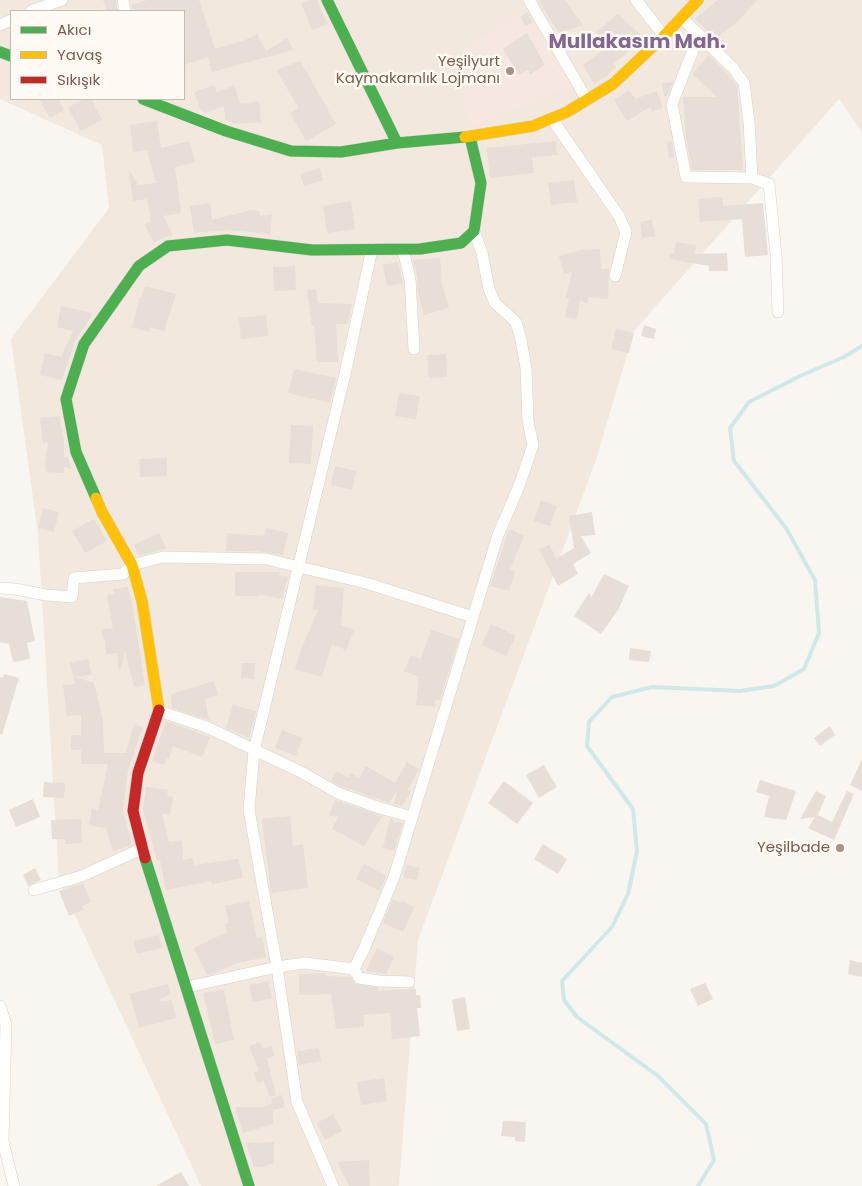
<!DOCTYPE html>
<meta charset="utf-8">
<style>
body{margin:0}
#map{position:relative;width:862px;height:1186px;overflow:hidden;background:#f9f5f0;font-family:Poppins,sans-serif}
canvas{display:block}
.legend{position:absolute;left:10px;top:10px;width:175px;height:90px;box-sizing:border-box;background:#fffaf3;border:1px solid #cabbb1;margin:0;padding:6px 9px;list-style:none;font-size:15px;color:#7a5c4d}
.legend li{display:flex;align-items:center;gap:10px;height:25px}
.legend b{width:25px;border:1px solid #cabbb1}
</style>
<div id="map">
<canvas width="862" height="1186"></canvas>
<ul class="legend">
<li><b style="height:6px;background:#4caf50"></b>Akıcı</li>
<li><b style="height:6px;background:#ffc107"></b>Yavaş</li>
<li><b style="height:6px;background:#c62828"></b>Sıkışık</li>
</ul>
</div>
<script>
const g = document.querySelector('canvas').getContext('2d');
g.lineJoin = 'round';
function fill(path, color) {
  g.fillStyle = color;
  g.fill(path, 'evenodd');
}
function stroke(path, color, width, dash) {
  g.strokeStyle = color;
  g.lineWidth = width;
  g.lineCap = dash ? 'butt' : 'round';
  g.setLineDash(dash || []);
  g.stroke(path);
}
function write(font, color, halo, rows, align = 'center') {
  g.font = font + ' Poppins,sans-serif';
  g.lineWidth = 5;
  g.setLineDash([]);
  g.textBaseline = 'middle';
  g.strokeStyle = halo;
  g.fillStyle = color;
  for (const [text, x, y, turn = 0] of rows) {
    g.save();
    g.translate(x, y);
    g.rotate((+turn || 0) * Math.PI / 180);
    g.textAlign = isNaN(turn) ? turn : align;
    if (halo) g.strokeText(text, 0, 0);
    g.fillText(text, 0, 0);
    g.restore();
  }
}
fill(new Path2D(`
 M0,0H862V132L839,99L634,331L596,460L418,940L399,1186H201L59,881L38,534L11,339L109,208L102,145L0,99ZM11,11H184V99H11Z`), '#f2e8de');
fill(new Path2D(`
 M529,9L573,85L471,126L450,57Z`), '#f6e8e1');
stroke(new Path2D(`
 M698,1186L714,1160L706,1124L658,1076L577,1017L564,1000L562,981L612,927L628,894L637,851L633,809L587,746L589,722L612,697L652,687L740,691L774,686L804,669L819,633L815,580L786,528L734,461L730,428L749,402L800,376L844,357L862,346`), '#d0e8ea', 4);
fill(new Path2D(`
 M103,0H116L117,11H107Z
 M147,0H199L215,49L245,40L257,34L266,51L287,38L293,50L212,72L208,57L184,65V11H132V5Z
 M310,0H317L328,24L312,30L301,3Z
 M538,0H565L583,25L559,33Z
 M718,0H757L737,22L715,39L695,19Z
 M527,12L533,22L526,26L520,17Z
 M618,14L645,39L613,64L616,67L607,76L594,84L583,65L608,46L596,32Z
 M527,33L545,65L530,74L528,70L519,75L503,49Z
 M709,55L727,73L737,86L743,170H692L686,139L683,97H717L692,74Z
 M300,61L336,124L306,141L290,113L299,108L276,70Z
 M673,82L667,96H664L662,83Z
 M214,85L217,92L234,86L241,104L259,101L261,122L236,124L225,120L224,106L206,113L201,111L194,92Z
 M629,90L635,99L657,91L663,108L652,112L650,107L627,121L614,100Z
 M39,99H58L64,110L50,118Z
 M85,99H91L102,120L80,131L68,107Z
 M157,121L161,148L190,141L195,162L175,167L181,213L163,216L173,235L163,238L154,243L144,224L151,221L147,199L133,201L129,170L138,185L156,183L147,150L133,152L130,125Z
 M556,141L557,155L532,157L534,173L490,178L487,148Z
 M672,141L674,157L669,158L667,142Z
 M320,168L323,180L304,186L300,174Z
 M574,180L577,202L551,205L548,183Z
 M723,197V206L763,203L768,255L745,257L742,219L700,222L698,199Z
 M351,201L355,229L327,233L323,206Z
 M210,203L212,220L251,210L259,211L260,216L272,214L270,234L228,230L194,233L190,206Z
 M652,220L655,236L642,238L640,222Z
 M676,242L696,245L694,254L727,253L728,271H709V266L669,259V254H674Z
 M600,249L601,269H609L608,299L588,297L587,303L580,301L577,319L565,317L569,298H566L572,272L564,274L559,256L581,250Z
 M440,258L442,284L449,308L424,315L418,293L417,277L413,260Z
 M398,262L403,283L387,286L383,265Z
 M295,266L296,290L274,291L273,267Z
 M145,286L176,294L164,331L150,327L149,332L132,327L140,297H142Z
 M316,289L318,303L352,304L348,324H336L338,362H317L314,326H312L307,290Z
 M61,306L92,313L91,317L75,341L62,380L40,375L45,353L61,357L73,331L57,327Z
 M266,315L268,336L241,339L239,318Z
 M644,325L656,329L654,339L641,336Z
 M616,329L634,333L629,353L611,349Z
 M446,354L447,377L429,378L427,355Z
 M294,369L336,378L330,403L288,393Z
 M399,393L420,396L416,419L395,416Z
 M59,416L64,440V457L68,458L72,469L64,467V473L46,472L45,464L48,442L43,443L40,418Z
 M291,425L313,426L311,464L289,463Z
 M167,458V476L140,477L139,459Z
 M335,466L356,471L352,490L331,485Z
 M541,500L557,506L550,526L534,521Z
 M43,508L59,512L54,532L38,528Z
 M592,512L595,535L581,536L591,553L573,564L578,574L558,586L539,549L550,545L556,559L574,548L569,516Z
 M94,519L107,541L85,553L72,531Z
 M266,528L288,533L283,555L249,550V551H226L227,533L264,536Z
 M509,529L524,536L510,569L515,571L509,591L490,586Z
 M159,533L166,548L139,556L134,545Z
 M235,572H280L279,575L288,577L282,599L259,594V596H235Z
 M604,574L629,586L618,610L601,634L574,616L589,593L591,598Z
 M316,585L344,588L341,625L354,630L346,650L332,644L322,677L295,669L301,650L318,610L313,609Z
 M128,587L132,603L145,685L134,687L125,652L119,672L117,653L106,654L105,639H103L102,629H113L107,595L114,594L113,589Z
 M0,597L27,601L35,641L27,643L30,659L13,662L9,644L0,642Z
 M491,624L516,636L506,656L482,645Z
 M431,630L459,639L440,700H435V707L416,705L419,677L404,671L411,655L421,659Z
 M630,648L651,651L649,662L629,660Z
 M88,659L92,675L75,677L94,683L103,721L104,753H126L134,724L143,727L128,770L123,810L132,845L113,851L106,828L89,825L92,808L98,810L108,764H81V750H71V735H81V715L67,716L63,685L76,684L70,663Z
 M242,663H255L254,679L241,678Z
 M4,674L19,678L2,735L0,734V677L3,678Z
 M214,681L218,695L205,699L209,720L172,708L171,694Z
 M233,705L256,711L249,738L226,728Z
 M166,721L210,737L202,757L173,746L169,759L167,758L164,765L152,761Z
 M830,726L835,735L820,746L814,738Z
 M282,730L302,738L296,756L275,748Z
 M862,759V791L850,785Z
 M407,762L419,769L407,790L411,792L402,806L394,804L397,790L389,803L341,786L331,781L337,771L348,778L350,773L359,778L366,766L395,783Z
 M544,765L557,787L539,798L526,775Z
 M760,780L796,791L786,820L764,817L769,796L756,792Z
 M504,781L533,803L517,824L488,803Z
 M44,782L65,783L64,798L43,797Z
 M146,787L168,790L167,796L173,797L170,815L162,814L169,842L182,840L183,860L192,858L194,865L238,859L243,878L212,884L211,881L166,890L160,860H157L143,810Z
 M816,791L826,796L818,815L832,822L847,791L854,794L834,840L808,828L815,817L800,819Z
 M33,799L40,817L16,827L9,810Z
 M335,800L382,816L364,846L332,829L338,817L329,815Z
 M290,816L293,846L303,844L308,888L271,893L262,819Z
 M81,819L82,843L65,844V839H52L51,820Z
 M390,819L394,820L393,822L403,823L394,851L383,848Z
 M543,844L567,859L558,874L534,859Z
 M364,864L386,876L380,891L356,879Z
 M406,865L420,868L417,880L403,877Z
 M35,868L41,880L28,886L23,875Z
 M83,883L91,902L82,906L84,910L69,916L59,891Z
 M393,899L401,903L402,901L414,907L403,932L383,923Z
 M249,901L257,938L262,937L266,957L237,963L215,973L207,975L194,948L227,932L225,924L229,923L225,906Z
 M159,935L162,948L137,954L134,941Z
 M377,948L394,957L386,974L366,971Z
 M850,960L862,963V977L848,974Z
 M325,973L326,976L350,977L355,984L379,988L377,991L416,989V995H420L421,1008H417L420,1036L392,1039L390,1013L363,1015L364,1027L336,1029L331,994L299,995V974Z
 M268,981L272,998L253,1002L249,985Z
 M705,983L713,999L698,1006L690,989Z
 M168,984L170,994L160,999L161,1002L172,1000L176,1018L139,1028L130,994Z
 M220,990H224L234,1040L215,1044L203,993Z
 M465,997L470,1029L457,1031L452,1000Z
 M260,1042L263,1049L271,1046L275,1055L267,1059L276,1095L270,1097L264,1081L257,1083L254,1072L259,1071L249,1046Z
 M319,1048L321,1061L299,1065L297,1051Z
 M384,1078L387,1101L361,1105L357,1082Z
 M282,1095L285,1107L274,1110L273,1107V1124L243,1133L235,1107H262L272,1103L271,1098Z
 M333,1114L342,1131L325,1140L317,1123Z
 M503,1121L526,1122L525,1142L515,1141V1137L501,1136Z
 M274,1142V1163L261,1167H254L246,1143Z
 M369,1160L370,1186H349L337,1162Z
 M181,1172L189,1186H156Z`), '#e6ded7');
const street = new Path2D(`
 M123,0L125,11
 M529,0L587,100
 M636,0L664,36
 M31,11L62,0
 M682,18L733,68L744,83L749,122L752,178
 M0,25L11,20
 M699,35L672,104L686,177L752,178L769,184L776,255L778,312
 M552,119L619,216L626,232L615,276
 M403,250L410,279L414,349
 M0,588L15,589L46,595L72,597L74,578L123,574L132,565L163,557L266,559L366,583L473,617
 M159,711L209,728L303,773L338,793L380,808L412,817
 M34,890L82,876L143,848
 M354,969L364,949L394,877L498,535L519,486L533,445L528,421L526,368L521,340L516,322L495,303L489,289L482,253L474,231
 M187,987L277,967L305,963L354,969L359,978L379,981L409,982
 M0,1006L6,1024L3,1141L14,1186
 M333,1186L297,1102L277,967L249,810L254,751L345,374L372,249`);
const fast = new Path2D(`
 M327,0L397,143
 M0,52L11,56
 M143,99L226,131L291,151L341,152L397,143L465,137
 M96,498L76,452L66,399L84,344L139,266L168,246L227,240L312,250L420,249L461,243L474,231L481,183L470,137
 M145,858L249,1186`);
const slow = new Path2D(`
 M465,137L533,126L567,112L613,84L664,36L698,0
 M96,498L102,512L132,565L142,601L159,710`);
const jam = new Path2D(`
 M145,858L133,811L138,773L159,710`);
stroke(street, '#d7d1cb', 12);
stroke(fast, '#d9d2cb', 12);
stroke(slow, '#d9d2cb', 12);
stroke(jam, '#d9d2cb', 12);
stroke(street, '#fefefd', 11);
stroke(fast, '#4caf50', 11);
stroke(slow, '#ffc107', 11);
stroke(jam, '#c62828', 11);
for (const [x, y, r, color] of [
 [510,71,5,"#a69286"],
 [840,848,5,"#a69286"]
]) {
  const dot = new Path2D();
  dot.arc(x, y, r, 0, 2 * Math.PI);
  g.fillStyle = color;
  g.fill(dot);
  stroke(dot, '#fffaf3', 2);
}
write('15px', '#7a5c4d', '#fffaf3', [
 ["Yeşilyurt",500,62],
 ["Kaymakamlık Lojmanı",500,79],
 ["Yeşilbade",830,848]
], 'right');
write('bold 20px', '#846695', '#fffaf3', [
 ["Mullakasım Mah.",637,43]
]);
</script>
